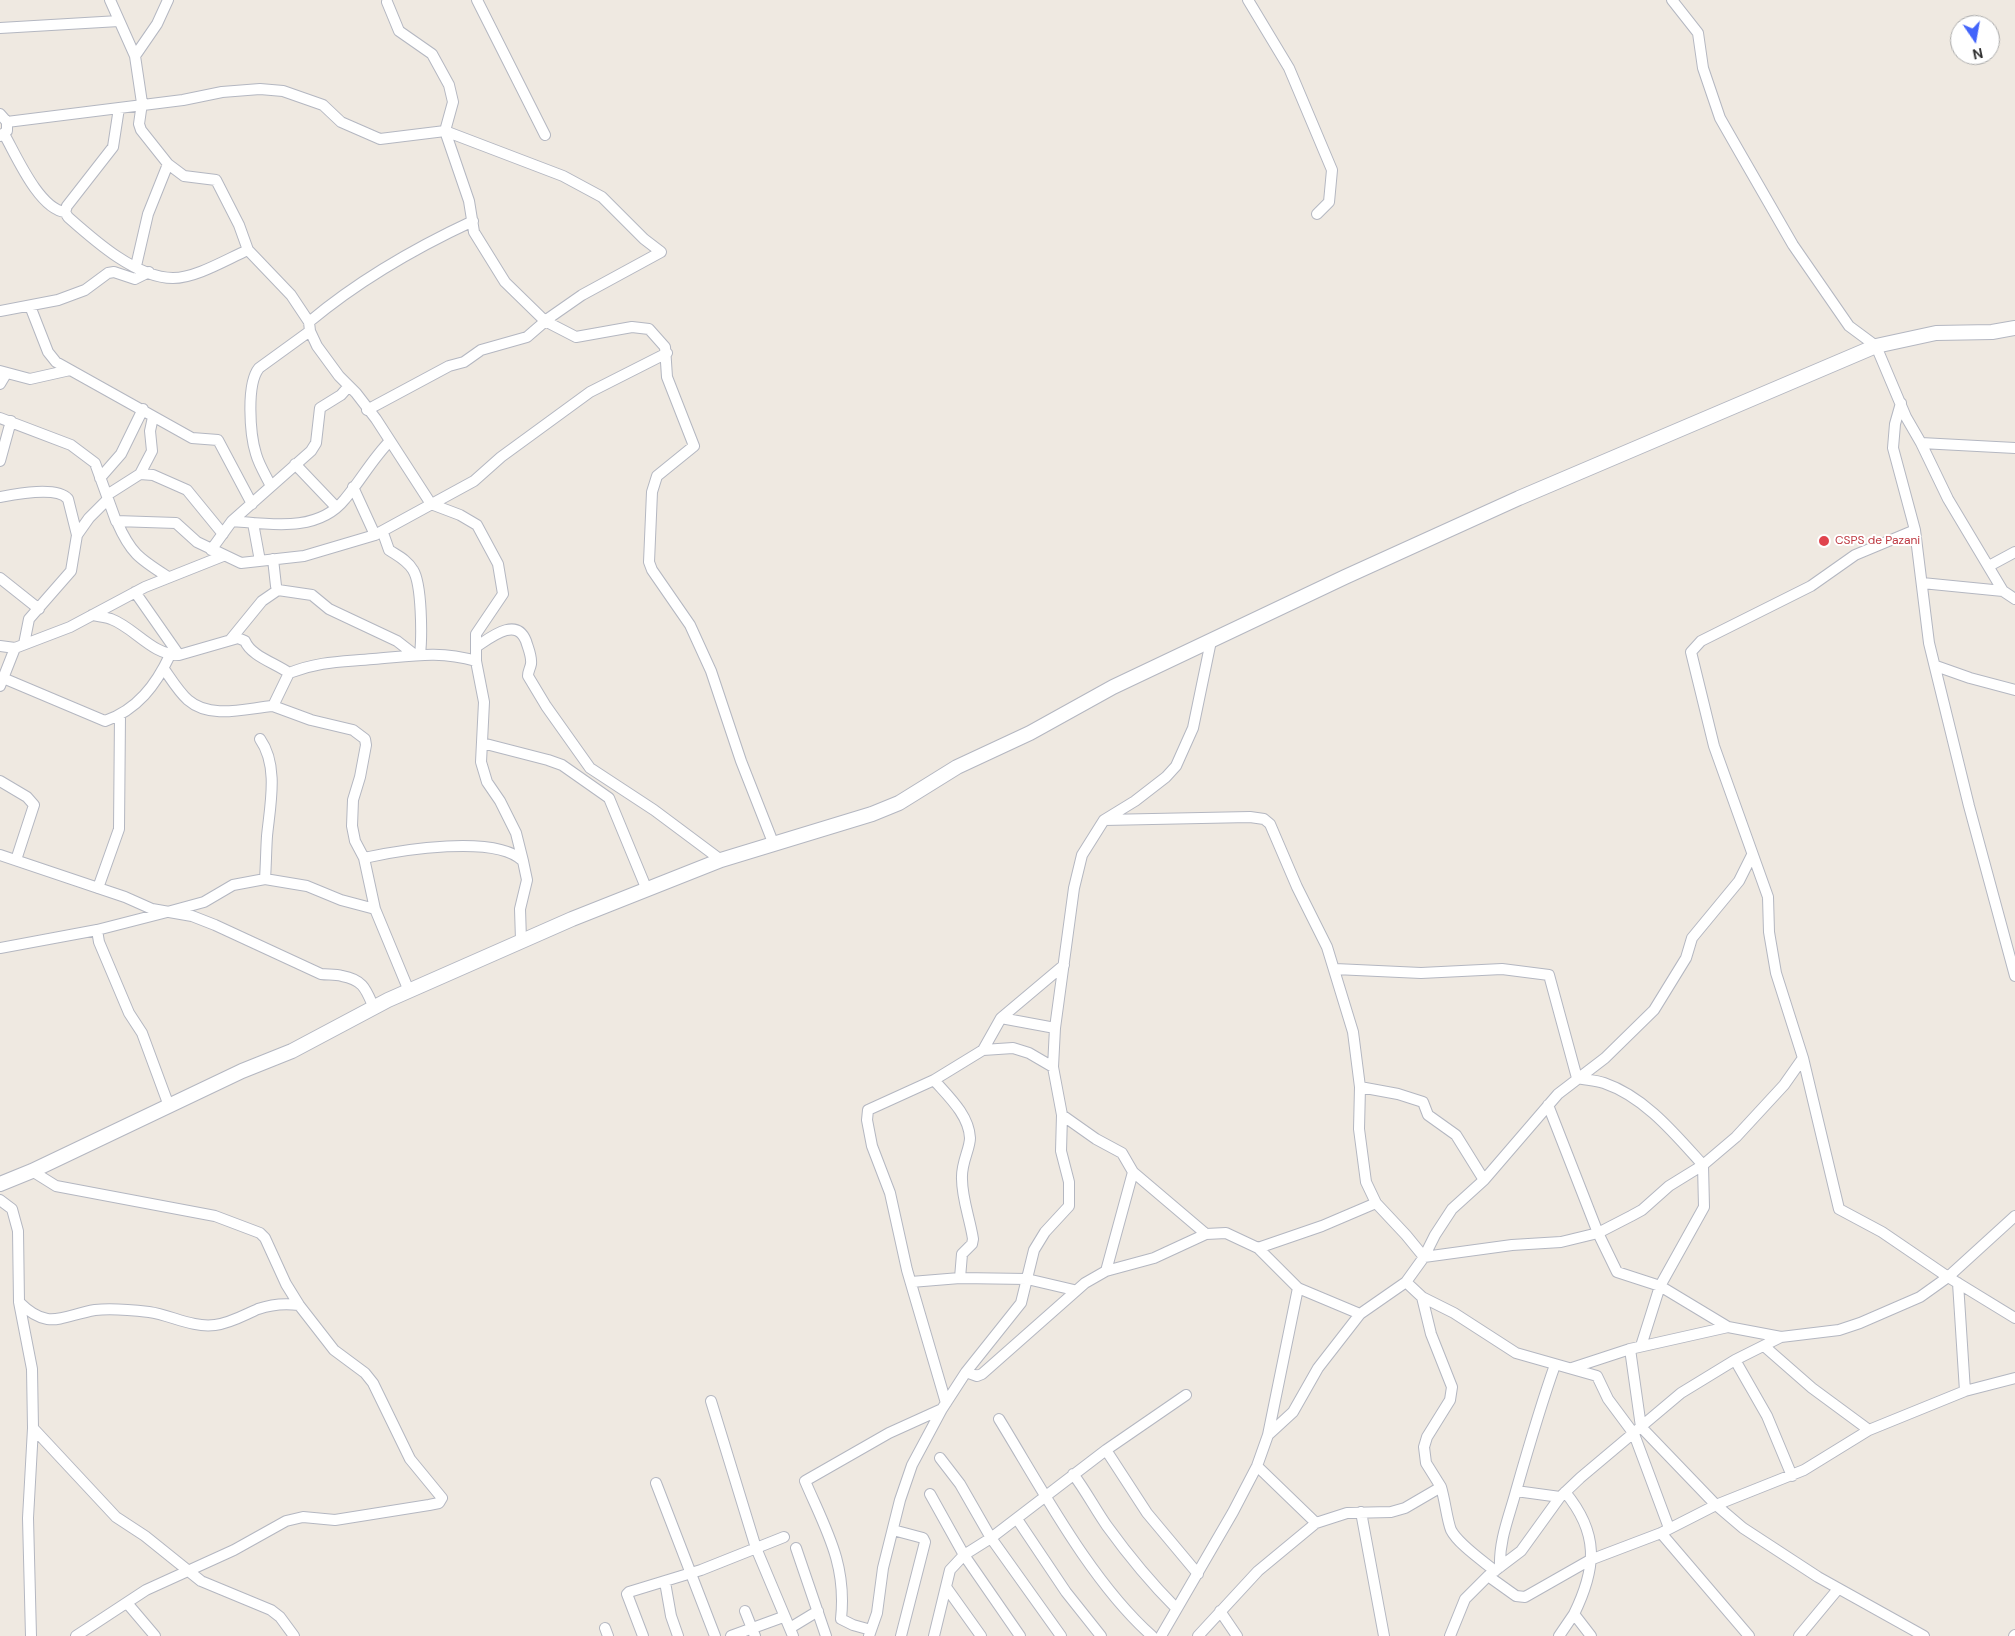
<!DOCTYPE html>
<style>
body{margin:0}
#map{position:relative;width:2015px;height:1636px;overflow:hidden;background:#efe9e1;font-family:"DM Sans",sans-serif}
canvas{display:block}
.north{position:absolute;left:1950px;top:15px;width:50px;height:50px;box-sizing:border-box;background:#fff;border:1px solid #ababab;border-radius:50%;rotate:168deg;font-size:14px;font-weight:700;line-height:20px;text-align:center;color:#2e2e2e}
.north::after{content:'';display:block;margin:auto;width:18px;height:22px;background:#4264fb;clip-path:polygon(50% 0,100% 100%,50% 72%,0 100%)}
</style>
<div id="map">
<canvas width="2015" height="1636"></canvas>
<div class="north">N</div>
</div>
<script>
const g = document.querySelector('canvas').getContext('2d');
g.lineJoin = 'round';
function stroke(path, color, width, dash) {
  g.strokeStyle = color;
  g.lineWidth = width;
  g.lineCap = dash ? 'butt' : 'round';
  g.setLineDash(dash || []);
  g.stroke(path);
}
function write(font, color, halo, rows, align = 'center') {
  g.font = font + ' "DM Sans",sans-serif';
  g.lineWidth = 4;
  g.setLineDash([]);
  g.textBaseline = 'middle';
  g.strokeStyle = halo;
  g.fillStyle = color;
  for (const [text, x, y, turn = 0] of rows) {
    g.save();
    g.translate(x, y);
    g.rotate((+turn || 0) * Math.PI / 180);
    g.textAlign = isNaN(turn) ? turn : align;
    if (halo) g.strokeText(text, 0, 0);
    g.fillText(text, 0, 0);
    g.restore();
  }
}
const street = new Path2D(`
 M110,0L135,56L142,103L139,124L141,130L168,164L184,176L216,180L239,225L248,250L291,295L309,322L310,331L317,346L339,376L356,393L376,419L431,504L460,515L477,525L498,564L503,594L476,634V661L484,702L481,762L487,782L500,801L516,833L523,861L527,880L520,909L521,940
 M477,0L545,135
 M1248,0L1289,68L1332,170L1329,202L1317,214
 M1672,0L1698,33L1703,68L1720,118L1736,146L1793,245L1849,326L1876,346L1906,417L1921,443L1948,499L2003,591L2015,599
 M387,2L399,31L432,54L449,85L453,102L445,131L469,201L474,232L505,282L545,321L576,337L632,327L649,329L665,347L667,377L694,446L657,476L652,492L649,562L652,570L690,625L711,671L741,761L774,845
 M0,28L119,21
 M135,56L157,24L168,0
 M119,108L113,147L67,206L65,212L68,217C94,240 136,278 173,278C196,278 227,259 248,250
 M0,114L7,122
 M4,134C16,155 39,209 65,212
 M0,136L7,131V122L183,100L222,92L260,89L283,91L323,105L341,122L380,139L445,131L563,176L602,197L644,239L661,252L582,295L549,318L527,337L481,350L464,362L449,366L367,410
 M136,266L148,214L168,164
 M30,306L48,352L56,362L192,438L218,440L252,504
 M0,311L58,300L85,290L108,273L114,272L135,279L149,272
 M309,322C358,281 415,248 473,221
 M0,371L30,379L70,370
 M0,384L6,374
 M1901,403L1895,424L1893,448L1915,530L1929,643L1969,806L2015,976
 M0,418L71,445L95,463L116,521L176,523L197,542L241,563L304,556L375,535L474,481L501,457L590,392L667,353
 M1921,443L2015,448
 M0,461L11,421
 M295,464L336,507
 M140,474L153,475L187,490L223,534
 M100,478L121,454L143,409
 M271,486C266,476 259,465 256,454C250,435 246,384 259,368L310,331
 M353,487L375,535
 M107,495L140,474L152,451L150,431L153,417
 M0,497C16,494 57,486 68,499L77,535
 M232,521C270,524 318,533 345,499C361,480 373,458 390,441
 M117,522C131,554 140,559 168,577
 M253,523L260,561
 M383,533L389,550C398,556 407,560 413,570C422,584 422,637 420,654
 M211,550L232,521L311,451L316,443L320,408L341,395L348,387
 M273,559L276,586L278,590L312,595L329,609L397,641L415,655
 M1989,566L2015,552
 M0,578L39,609
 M1922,583L2003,591
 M135,592L179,655
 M92,615C98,616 105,617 111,619C135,628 152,655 179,655L238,638L245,641C251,656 275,663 289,673
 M231,639L262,601L278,590
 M24,644L29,619L71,571L77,535L89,518L108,499
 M0,646L15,648L70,627L145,587L223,556
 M476,647C490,638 516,616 526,641C528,648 532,656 531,664C530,669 528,671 528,676L546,706L590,768L654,810L721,860
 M1936,666L1970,678L2015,690
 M164,669C171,679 179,692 188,700C211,720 247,708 273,706
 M3,678L105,721C137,710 156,685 170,655
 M0,686L15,648
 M260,739C279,766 270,805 267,836C266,851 266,865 265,879
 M482,743L548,760L562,765L609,798L647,890
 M0,781L27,797L34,805L16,860
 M1104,820L1250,817L1264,819L1270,824L1297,887L1327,947L1353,1032L1360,1087L1359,1129L1366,1182L1376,1203L1406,1235L1424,1257L1435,1235L1452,1209L1484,1180L1558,1094L1605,1058L1654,1010L1686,958L1692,938L1739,881L1752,855
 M0,855L125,897L152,909L192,916L215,925L321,974C328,975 335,974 342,976C364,980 366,990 374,1008
 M364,858C400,850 496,834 523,861
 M98,888L119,829L120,715
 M375,909L364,858L355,841L352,826L353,800L360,777L366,745L365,739L353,730L311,720L273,706L289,673C320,661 341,662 373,659C411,656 439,650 476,661
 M97,930L99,942L129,1013L142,1033L169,1106
 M0,948L97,930L171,911L204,902L233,885L265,879L307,886L341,900L375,909L409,991
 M1335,969L1421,973L1502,969L1549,975L1577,1078C1585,1080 1595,1080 1604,1083C1645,1097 1675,1134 1703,1165L1704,1207L1660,1286L1641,1346
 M1001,1018L1055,1028
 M983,1050L1001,1018L1064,965
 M1803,1058L1839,1209L1882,1232L1948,1277L2015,1318
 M934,1080C948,1096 969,1115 970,1138C970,1149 961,1163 962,1179C962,1199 970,1219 973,1239L972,1244L962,1254L960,1278
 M1360,1087L1398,1094L1423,1102L1428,1115L1456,1135L1484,1180
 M1548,1105L1598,1233L1617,1272L1660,1286L1728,1327L1781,1337
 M1062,1115L1096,1139L1122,1153L1133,1172L1206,1234L1226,1233L1258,1248L1298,1288L1360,1314
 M32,1171L56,1186L215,1216L260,1233L265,1238L286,1284L299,1305L334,1350L365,1373L373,1383L410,1459L442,1498L439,1503L429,1505L335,1520L303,1517L286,1521L234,1550L146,1590L76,1636
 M0,1200L12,1209L18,1231L19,1302L32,1369L33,1428L28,1518L31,1636
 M1258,1248L1322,1226L1376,1203
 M1106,1271L1133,1172
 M911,1282L960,1278L1027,1279L1074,1290
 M1406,1282L1422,1297L1454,1313L1516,1353L1597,1376L1608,1399L1634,1434L1669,1528
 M1958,1283L1965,1391
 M19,1302C48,1331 61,1316 95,1310C112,1308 132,1310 149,1312C171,1315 192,1328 215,1325C231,1323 244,1315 258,1309C272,1304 284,1303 299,1305
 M1728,1327L1630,1349L1641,1427L1716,1505L1743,1528L1818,1577L1924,1636
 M1764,1346L1812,1388L1869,1430
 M1735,1360L1767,1416L1792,1476
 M1572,1368L1630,1349
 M966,1372L977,1376L982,1374L1085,1283L1106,1271L1154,1258L1206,1234
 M711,1401L756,1548L793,1636
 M946,1403L907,1270L890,1193L872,1146L867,1120L868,1110L934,1080L983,1050L1013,1048L1029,1053L1053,1067
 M999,1419C1042,1489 1091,1582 1152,1636
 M33,1428L116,1517L145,1536L201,1581L271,1610L280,1617L294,1636
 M1268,1435L1298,1288
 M1106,1450L1147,1513L1198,1574
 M940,1458L960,1484L991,1538L1061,1636
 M1257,1466L1316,1523
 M1073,1474C1086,1491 1095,1509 1107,1526C1128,1555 1150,1582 1176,1608
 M656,1483L715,1636
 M1441,1487C1445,1500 1447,1520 1451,1530C1458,1544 1483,1561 1495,1571
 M1516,1491L1560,1497
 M1565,1492C1599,1533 1597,1567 1574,1614L1591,1636
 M930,1494L964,1555L1020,1636
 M1361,1512L1384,1636
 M1017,1519L1066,1592L1101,1636
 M893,1530L923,1538L925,1542L901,1636
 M1661,1533L1749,1636
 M796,1548L826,1636
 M1500,1567C1499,1540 1509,1517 1516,1491C1528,1449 1540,1407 1555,1365
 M1488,1576L1516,1596L1525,1597L1590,1560L1661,1533L1716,1505L1804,1470L1869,1430L1965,1391L2015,1378
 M665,1582L671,1616L678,1636
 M946,1587L981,1636
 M127,1603L155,1636
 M745,1611L755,1636
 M1220,1611L1237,1636
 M605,1628L608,1636
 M790,1628L818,1611
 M871,1630L853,1625L841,1619C847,1564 826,1530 805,1481L889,1433L942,1409
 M643,1636L627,1594L629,1592L701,1570L784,1537
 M731,1636L783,1617
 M869,1636L877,1613L883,1568L900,1500L912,1465L942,1409L966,1372L1021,1303L1034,1250L1045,1232L1069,1206V1182L1061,1151L1062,1115L1053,1067L1055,1028L1074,888L1082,855L1104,820L1135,801L1166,777L1176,766L1193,728L1211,641
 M934,1636L950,1570L964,1555L991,1538L1106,1450L1186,1395
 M1161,1636L1233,1512L1257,1466L1268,1435L1293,1412L1318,1368L1360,1314L1406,1282L1424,1257L1512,1245L1561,1242L1598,1233L1631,1216L1642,1210L1669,1186L1703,1165L1736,1137L1784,1085L1803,1058L1776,973L1769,932L1768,897L1714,746L1691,652L1701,641L1811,586L1855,555L1915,530
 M1198,1636L1258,1571L1316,1523L1347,1513L1391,1512L1405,1508L1441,1487L1426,1463L1424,1447L1427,1437L1450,1400L1452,1387L1431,1334L1422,1297
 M1450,1636L1465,1599L1488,1576L1521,1551L1560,1497L1580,1478L1681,1393L1735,1360L1781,1337L1839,1330L1860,1323L1920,1297L1948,1277L2015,1216
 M1559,1636L1574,1614
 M1799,1636L1838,1589
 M2014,1636L2015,1635`);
const secondary = new Path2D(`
 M0,1184L32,1171L242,1071L292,1051L388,1000L572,919L721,860L872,814L899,803L957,767L1030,733L1113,687L1345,577L1519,498L1876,346L1936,333L1992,332L2015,328`);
stroke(street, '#b4b7c1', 12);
stroke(secondary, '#b4b7c1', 16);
stroke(street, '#fff', 10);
stroke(secondary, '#fff', 14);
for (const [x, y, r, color] of [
 [1824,541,6,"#e0444e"]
]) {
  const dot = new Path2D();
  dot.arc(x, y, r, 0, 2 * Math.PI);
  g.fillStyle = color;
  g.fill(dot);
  stroke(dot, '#fff', 2);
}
write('12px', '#be3a42', '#fff', [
 ["CSPS de Pazani",1835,541]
], 'left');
</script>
